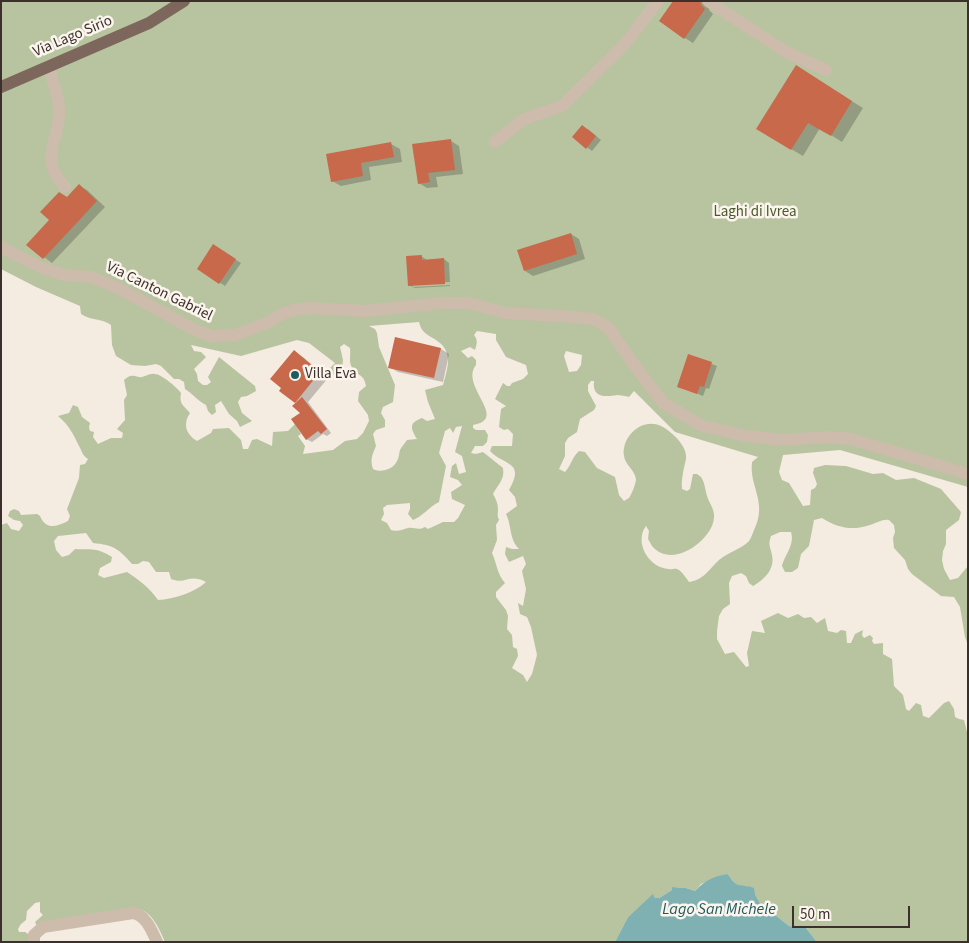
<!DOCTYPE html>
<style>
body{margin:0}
#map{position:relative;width:969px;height:943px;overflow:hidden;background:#f4ebe1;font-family:"Source Sans 3",sans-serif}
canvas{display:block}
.frame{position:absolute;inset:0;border:2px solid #3b302b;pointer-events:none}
.scale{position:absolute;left:792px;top:906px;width:118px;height:22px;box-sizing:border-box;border:2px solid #3b302b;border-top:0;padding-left:6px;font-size:15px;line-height:18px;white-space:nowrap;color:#3b302b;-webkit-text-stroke:4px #fbf5ee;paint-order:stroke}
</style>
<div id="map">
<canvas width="969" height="943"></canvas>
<div class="frame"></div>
<div class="scale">50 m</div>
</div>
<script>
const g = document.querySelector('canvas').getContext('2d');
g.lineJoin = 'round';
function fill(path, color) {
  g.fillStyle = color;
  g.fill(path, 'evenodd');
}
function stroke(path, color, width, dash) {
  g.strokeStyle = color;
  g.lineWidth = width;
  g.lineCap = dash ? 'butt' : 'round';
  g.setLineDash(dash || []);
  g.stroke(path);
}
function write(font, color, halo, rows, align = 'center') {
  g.font = font + ' "Source Sans 3",sans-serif';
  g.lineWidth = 5;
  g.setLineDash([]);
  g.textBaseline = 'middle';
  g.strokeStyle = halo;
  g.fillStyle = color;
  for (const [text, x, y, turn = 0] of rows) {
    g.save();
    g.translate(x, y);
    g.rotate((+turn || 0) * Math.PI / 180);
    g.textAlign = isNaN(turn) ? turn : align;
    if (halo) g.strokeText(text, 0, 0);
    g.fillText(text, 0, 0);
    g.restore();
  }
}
fill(new Path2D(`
 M1,1H968V487L840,450L783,455L779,472L782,480L789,483L803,506L810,505L811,490L815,488L817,484L813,473L814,468L825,465L846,466L873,474L883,473L896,480L914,478L941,489L961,512L959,520L946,530V544L943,551L942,560L944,569L950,580L958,578L968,566V645L965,637L960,607L954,597L941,596L912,574L908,569L905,560L894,548L893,538L895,532L894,525L889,520C882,519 877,523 870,525C853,531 837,528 822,518L814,520L809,546L801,554L798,568L792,572H785L782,566C785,554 795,545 791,532H780L771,536C768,544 770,546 772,555C775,569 765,579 753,586L749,583L746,576L741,573L732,576L729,583L730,604L723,609L719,616L717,631V639L725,654L734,652L746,667L749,666L747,653L752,631L765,633L761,621L778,613L788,618L798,614L804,618L811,617L817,623L825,618L828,631L837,633L841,630L846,631L847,643H851L855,634L863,630L862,635L864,638L870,635L873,638L872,641L874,644L883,643V654L892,659L894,686L903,695L906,709L909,711L916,703L921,705L923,716L929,718L944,703L949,701L954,709L955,717L959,719L964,720L968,736V942H817L806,928L789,926L769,910L762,907L748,886C738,888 733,883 728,874L701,884L695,891L686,888L672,887V890L659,898H655L653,895L628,917L615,942H165C160,930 152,912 139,909L37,926L35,922L43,915L40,912V902L35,903L27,911L26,920L21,924L18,929L19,932H25L31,936V942H1V525L7,523L11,529L19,531L23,525L20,521L14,520L8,516L10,511L14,509L19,511L21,515L37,514L40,516C46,530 56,527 68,521L70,516L67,509L79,478L80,465L85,464L88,459C82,455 82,451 79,446C74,435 68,424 58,416L69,413L73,405L78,407L82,417L90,423L89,427L90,431L94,432L93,437L98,444L111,438H122L123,433L117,429L125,420L124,400L127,395L124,380C130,375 131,375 139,377C144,378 149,373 155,374C161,374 178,388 181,393C179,404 183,405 190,413C183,423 185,434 197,441L211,433L213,429L229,428L241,440L243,449H248L252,440L257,439L272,446L273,432L288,431L295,424L301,434L298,436L305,446L303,454L333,450L345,441L357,439L363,433L369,421L368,415L358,401L359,392L366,386C364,374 359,377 353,369C348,362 351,356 350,348L344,344L340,347L343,360L342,370L334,375L330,373V368L335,363L309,343L297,340L241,356L191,345L194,351L201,352L206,357L194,369L197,374L198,381L203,385H207L211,382L208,377L219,357L255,386L256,391L247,396L241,397L238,402L242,413L252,421L240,427L237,421L229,414L221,401L215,405L216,412L212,415L208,411L206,405C198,401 193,394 185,389L184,382L179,379H174L161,366L156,364L145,366L131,365L116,356L112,345L111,325C101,318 92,321 81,314L80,306L36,287L1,269ZM419,322C421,330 424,333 431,337C454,349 449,364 443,385L425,390L428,402L435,419L427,421L422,418C408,423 411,429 417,439L407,440C405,443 402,446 400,450C399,453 399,458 397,461C393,470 380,473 373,469C370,460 372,455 376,446L373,434L376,430L385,427V420L381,413L383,407L393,402L395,385L379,347L377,333L375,329L369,326ZM477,331L496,334V340L506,357L526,365L528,374L523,379L512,383L510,386H507L503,383L495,399L506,406L501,409L499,427L504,430L508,429L513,434L512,446H492L490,451C504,466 526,461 509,490L515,497L517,506L506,514C512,526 509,539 519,549H512L506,547L505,554L509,562L523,556L526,564L522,571L526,589L523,606L518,603L520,614L527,617L531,627L537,655L532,674L527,682L523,675L512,668L518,656L517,649L513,647L512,635L507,629L508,616L506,610L496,597V592L505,583C497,574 497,564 492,553L497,540L496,525L499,520C497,515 498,514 498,509C498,504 496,499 493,494C498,484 505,480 503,468L483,452L476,454L471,453L475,446H483L487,442L488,435L485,430H476L473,428V425C510,419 459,386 476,365V360L472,356L468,358L461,351L470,347L475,350C477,344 478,340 474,335ZM566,351L582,355L581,365L577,371L569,372L564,356ZM591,381H594C592,398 605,397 617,395C620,395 626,396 629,397L634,391L675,432L758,457L752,462C749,487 768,502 754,530C753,533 751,538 749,541C743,548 727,553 719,560C709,569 704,580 689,582C686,578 683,573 679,570C675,567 673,570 668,569C648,567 634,542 646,526L649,531L648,539C650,542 652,547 655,549C675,567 712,540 714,518C715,509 709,503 707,496C705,489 705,483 701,477L697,474H693L690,489L687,491L682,489C681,479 684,468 686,459C688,446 671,431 661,426C642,417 621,437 624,456C625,465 636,471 636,480C635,486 632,493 629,498L624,501L619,495L615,477L597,468L585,452L579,451C572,457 571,466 565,472L559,469L565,456V443L568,438L577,432L580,419L594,410L596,406L588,391V385ZM462,426L455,452L462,456L466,472L459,474L456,463L452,466L450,477L458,480L462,485L451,492L452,499L465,505L458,518L454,522H443L428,529L425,527C418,531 415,527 408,528C401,530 398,532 391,530L387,523L381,520L384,514L383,508L387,505L410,503V509L408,514L413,520C423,516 429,507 439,502L446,466L439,453L445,431L450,428L453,433L456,427ZM86,533L93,543C114,545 119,549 132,564H138L143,561L149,562L156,572H169L171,579C186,585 189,573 206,582C194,593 174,599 158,600C150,588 139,580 127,572L104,578L98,575L100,568L111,562L112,557C96,547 92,550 75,549L69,555L62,557L56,550L54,541L58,536Z`), '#b8c4a0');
fill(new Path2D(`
 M728,874C737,890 741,883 754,888L755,895L762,907L769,910L789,926L806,928L817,942H615L628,917L653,894L655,898H659L672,890V887L686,888L695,891C704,881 714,876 728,874Z`), '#7fb0b2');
fill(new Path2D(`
 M674,1H710L709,10L713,14L693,43L685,38Z
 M807,74L863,108L842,142L820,128L803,156L791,149Z
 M588,129L601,140L592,151L573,137Z
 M451,141L459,146L463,174L436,177L438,187L427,188L419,183Z
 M391,144L400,149L402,162L369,167L371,180L341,186L332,181Z
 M79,186L87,190L105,207L52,263L28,245Z
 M571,234L579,239L585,259L533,276L525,271Z
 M219,249L241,263L225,286L198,268Z
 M421,256L427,260L444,259L449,263L450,282L413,284V287L450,285V286L415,288L409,285Z
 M396,339L441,349L449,354L443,382L398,372L389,367Z
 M294,352L303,357L328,378L308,402L331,433L327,436L323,434L312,442L306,439L302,413L298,403L295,402Z
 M689,355L717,366L709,389L706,388L703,396L678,386Z`), '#0003');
fill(new Path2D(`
 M673,1H700L701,5L705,9L684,39L659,21Z
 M796,65L852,101L831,136L808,123L791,150L756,129Z
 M582,125L596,136L586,149L572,137Z
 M451,139L455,170L428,173L430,182L418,184L412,144Z
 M391,142L394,157L361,163L363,176L331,182L326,154Z
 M79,184L97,201L43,259L26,245L49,220L40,212L59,192L67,197Z
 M571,233L577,254L524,271L517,250Z
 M213,244L236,259L219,284L197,269Z
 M422,255V260L444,258L445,284L408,286L406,256Z
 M395,337L441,348L434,378L388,368Z
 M294,350L320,372L295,403L279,391L281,388L270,379Z
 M688,354L712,362L704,387L700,386L697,394L677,387Z
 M302,397L327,429L321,434L318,431L306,440L291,419L300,413L292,406Z`), '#c8694b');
stroke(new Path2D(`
 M708,1L786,52L826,70
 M50,65C50,79 58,92 59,107C62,139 36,157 65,187
 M495,142L524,119L562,106L624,45L658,1
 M1,247L40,267L65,275L91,277L118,288L195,330L212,336L235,335L267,323L282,314L294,310L312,308L365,311L443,303H468L505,313L560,316L593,319L609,328L634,365L663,403L702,426L747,436L783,440L830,437L851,439L968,474
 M34,942V935L43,927L133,913C146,915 152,931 157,942`), '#cdbbac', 12);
stroke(new Path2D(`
 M1,87L149,23L184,1`), '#7d675c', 12);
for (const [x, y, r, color] of [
 [295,375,5,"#1f5a5e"]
]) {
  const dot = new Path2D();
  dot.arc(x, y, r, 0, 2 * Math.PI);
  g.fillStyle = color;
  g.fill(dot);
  stroke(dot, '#fbf5ee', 2);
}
write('15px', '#3b302b', '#fbf5ee', [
 ["Via Lago Sirio",73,37,-23],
 ["Via Canton Gabriel",159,292,26]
]);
write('15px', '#4a5a2e', '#fbf5ee', [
 ["Laghi di Ivrea",755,213]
]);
write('15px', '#3b302b', '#fbf5ee', [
 ["Villa Eva",305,375]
], 'left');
write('italic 16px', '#1f5a5e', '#fbf5ee', [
 ["Lago San Michele",719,910]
]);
</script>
